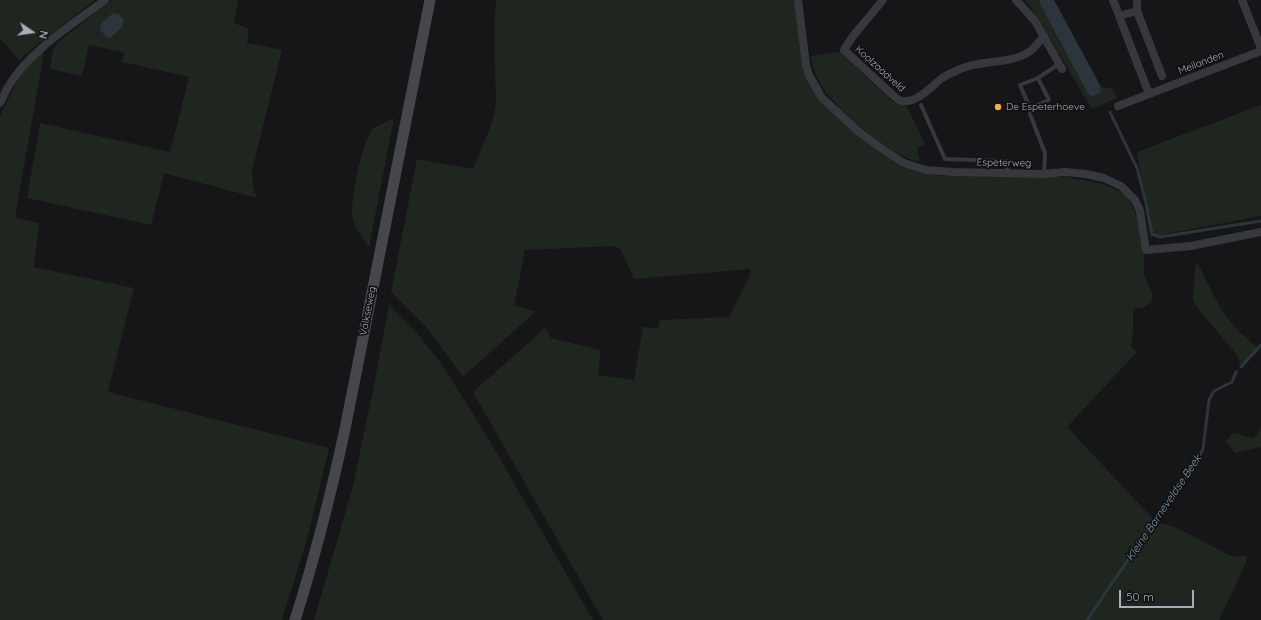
<!DOCTYPE html>
<style>
body{margin:0}
#map{position:relative;width:1261px;height:620px;overflow:hidden;background:#161618;font-family:Quicksand,sans-serif}
canvas{display:block}
.north{position:absolute;left:12px;top:12px;width:40px;height:40px;-webkit-text-stroke:3px #111113;paint-order:stroke;rotate:103deg;font-size:11px;font-weight:700;line-height:16px;text-align:center;color:#a8adb8}
.north::after{content:'';display:block;margin:auto;width:14px;height:18px;background:#a8adb8;clip-path:polygon(50% 0,100% 100%,50% 72%,0 100%)}
.scale{position:absolute;left:1119px;top:590px;width:75px;height:18px;box-sizing:border-box;border:2px solid #a8adb8;border-top:0;padding-left:5px;font-size:12px;line-height:14px;white-space:nowrap;color:#a8adb8;-webkit-text-stroke:3px #111113;paint-order:stroke}
</style>
<div id="map">
<canvas width="1261" height="620"></canvas>
<div class="north">N</div>
<div class="scale">50 m</div>
</div>
<script>
const g = document.querySelector('canvas').getContext('2d');
g.lineJoin = 'round';
function fill(path, color) {
  g.fillStyle = color;
  g.fill(path, 'evenodd');
}
function stroke(path, color, width, dash) {
  g.strokeStyle = color;
  g.lineWidth = width;
  g.lineCap = dash ? 'butt' : 'round';
  g.setLineDash(dash || []);
  g.stroke(path);
}
function write(font, color, halo, rows, align = 'center') {
  g.font = font + ' Quicksand,sans-serif';
  g.lineWidth = 3.5;
  g.setLineDash([]);
  g.textBaseline = 'middle';
  g.strokeStyle = halo;
  g.fillStyle = color;
  for (const [text, x, y, turn = 0] of rows) {
    g.save();
    g.translate(x, y);
    g.rotate((+turn || 0) * Math.PI / 180);
    g.textAlign = isNaN(turn) ? turn : align;
    if (halo) g.strokeText(text, 0, 0);
    g.fillText(text, 0, 0);
    g.restore();
  }
}
fill(new Path2D(`
 M0,0H95L38,44L23,56L20,61L0,38Z
 M112,0H238L234,23L249,29L247,43L282,50L252,171L253,188L257,198L164,173L151,225L27,198L40,123L170,152L189,77L122,62L124,52L89,45L82,76L50,69L53,50L58,42Z
 M496,0H795L802,57L825,105L923,173L941,176L1065,177L1103,184L1126,194L1138,218L1141,229L1144,257V274L1153,295L1151,302L1144,308L1133,309V332L1131,346L1137,352L1067,427L1157,523L1173,526L1233,557L1246,555V563L1219,620H603L473,392L545,328L551,338L601,350L598,375L634,380L643,327L658,328L660,320L729,317L748,280L751,269L634,279L621,250L615,246L525,250L514,306L536,311L463,377L426,327L391,292L417,159L473,169L489,130L494,116L496,104L494,31Z
 M1024,0H1040V4L1088,94L1100,92L1101,87L1112,88L1117,98L1092,109L1040,22L1030,6Z
 M44,52L15,218L39,223L34,267L134,288L108,392L329,448L309,532L282,620H0V117C6,103 21,71 31,61C35,58 40,55 44,52Z
 M840,52L893,102L904,104L907,107L925,144L917,148L920,160L918,162C889,154 837,111 821,85C816,76 813,66 810,56Z
 M1261,105V216L1150,237L1137,152Z
 M394,118L369,247C363,238 356,231 353,220C349,206 362,138 374,128C380,124 388,121 394,118Z
 M1196,261C1205,276 1212,293 1221,309C1231,325 1245,337 1260,350L1241,366L1237,355L1195,305L1193,298Z
 M389,305L418,334L443,366L488,438L593,620H314L353,486L374,385Z
 M1261,427V447L1235,453L1226,441L1234,432L1254,439Z`), '#1e261f');
fill(new Path2D(`
 M1040,0H1054L1101,87L1100,92L1093,97L1088,94L1040,4Z
 M113,13L119,14L124,20L122,27L110,38L105,36L100,29L101,24Z`), '#2c353c');
stroke(new Path2D(`
 M1110,112L1137,168L1146,203L1152,234L1160,237L1261,221
 M1241,367L1261,345
 M1087,620L1151,526L1185,479L1199,457L1203,449L1209,400L1214,391L1232,382L1236,372`), '#2c353c', 3);
stroke(new Path2D(`
 M1038,78L1049,100L1030,108L1020,85L1038,78L1059,64
 M921,105L945,159L1007,161V173
 M1030,108V114L1045,153L1044,174`), '#37383d', 4);
stroke(new Path2D(`
 M798,0L806,65L809,75L822,98L859,132L884,150L904,163L926,170L953,172L1044,174L1065,172L1086,174L1104,178L1121,186L1135,200L1140,211L1146,250L1191,246L1261,232
 M883,0L853,36L844,50L895,97C897,99 901,101 903,101C917,103 932,86 942,78C947,75 953,72 958,70C980,59 1009,65 1029,52C1035,48 1039,41 1044,36
 M1016,0L1035,21L1062,69
 M1113,0L1149,94
 M1137,0V11L1162,76
 M1242,0L1261,48
 M1119,16L1137,11
 M0,103C3,98 5,92 8,87C30,50 72,25 105,0
 M1118,106L1261,51`), '#37383d', 8);
stroke(new Path2D(`
 M295,620C315,557 331,494 345,429L430,0`), '#45474d', 11);
for (const [x, y, r, color] of [
 [998,107,4,"#f2b134"]
]) {
  const dot = new Path2D();
  dot.arc(x, y, r, 0, 2 * Math.PI);
  g.fillStyle = color;
  g.fill(dot);
  stroke(dot, '#111113', 1.5);
}
write('10px', '#a8adb8', '#111113', [
 ["Meilanden",1201,63,-21],
 ["Koolzaadveld",880,69,42],
 ["Espeterweg",1004,163,1],
 ["Valkseweg",368,311,-79]
]);
write('10px', '#a8adb8', '#111113', [
 ["De Espeterhoeve",1006,107]
], 'left');
write('italic 11px', '#7f9bb3', '#111113', [
 ["Kleine Barneveldse Beek",1164,508,-56]
]);
</script>
